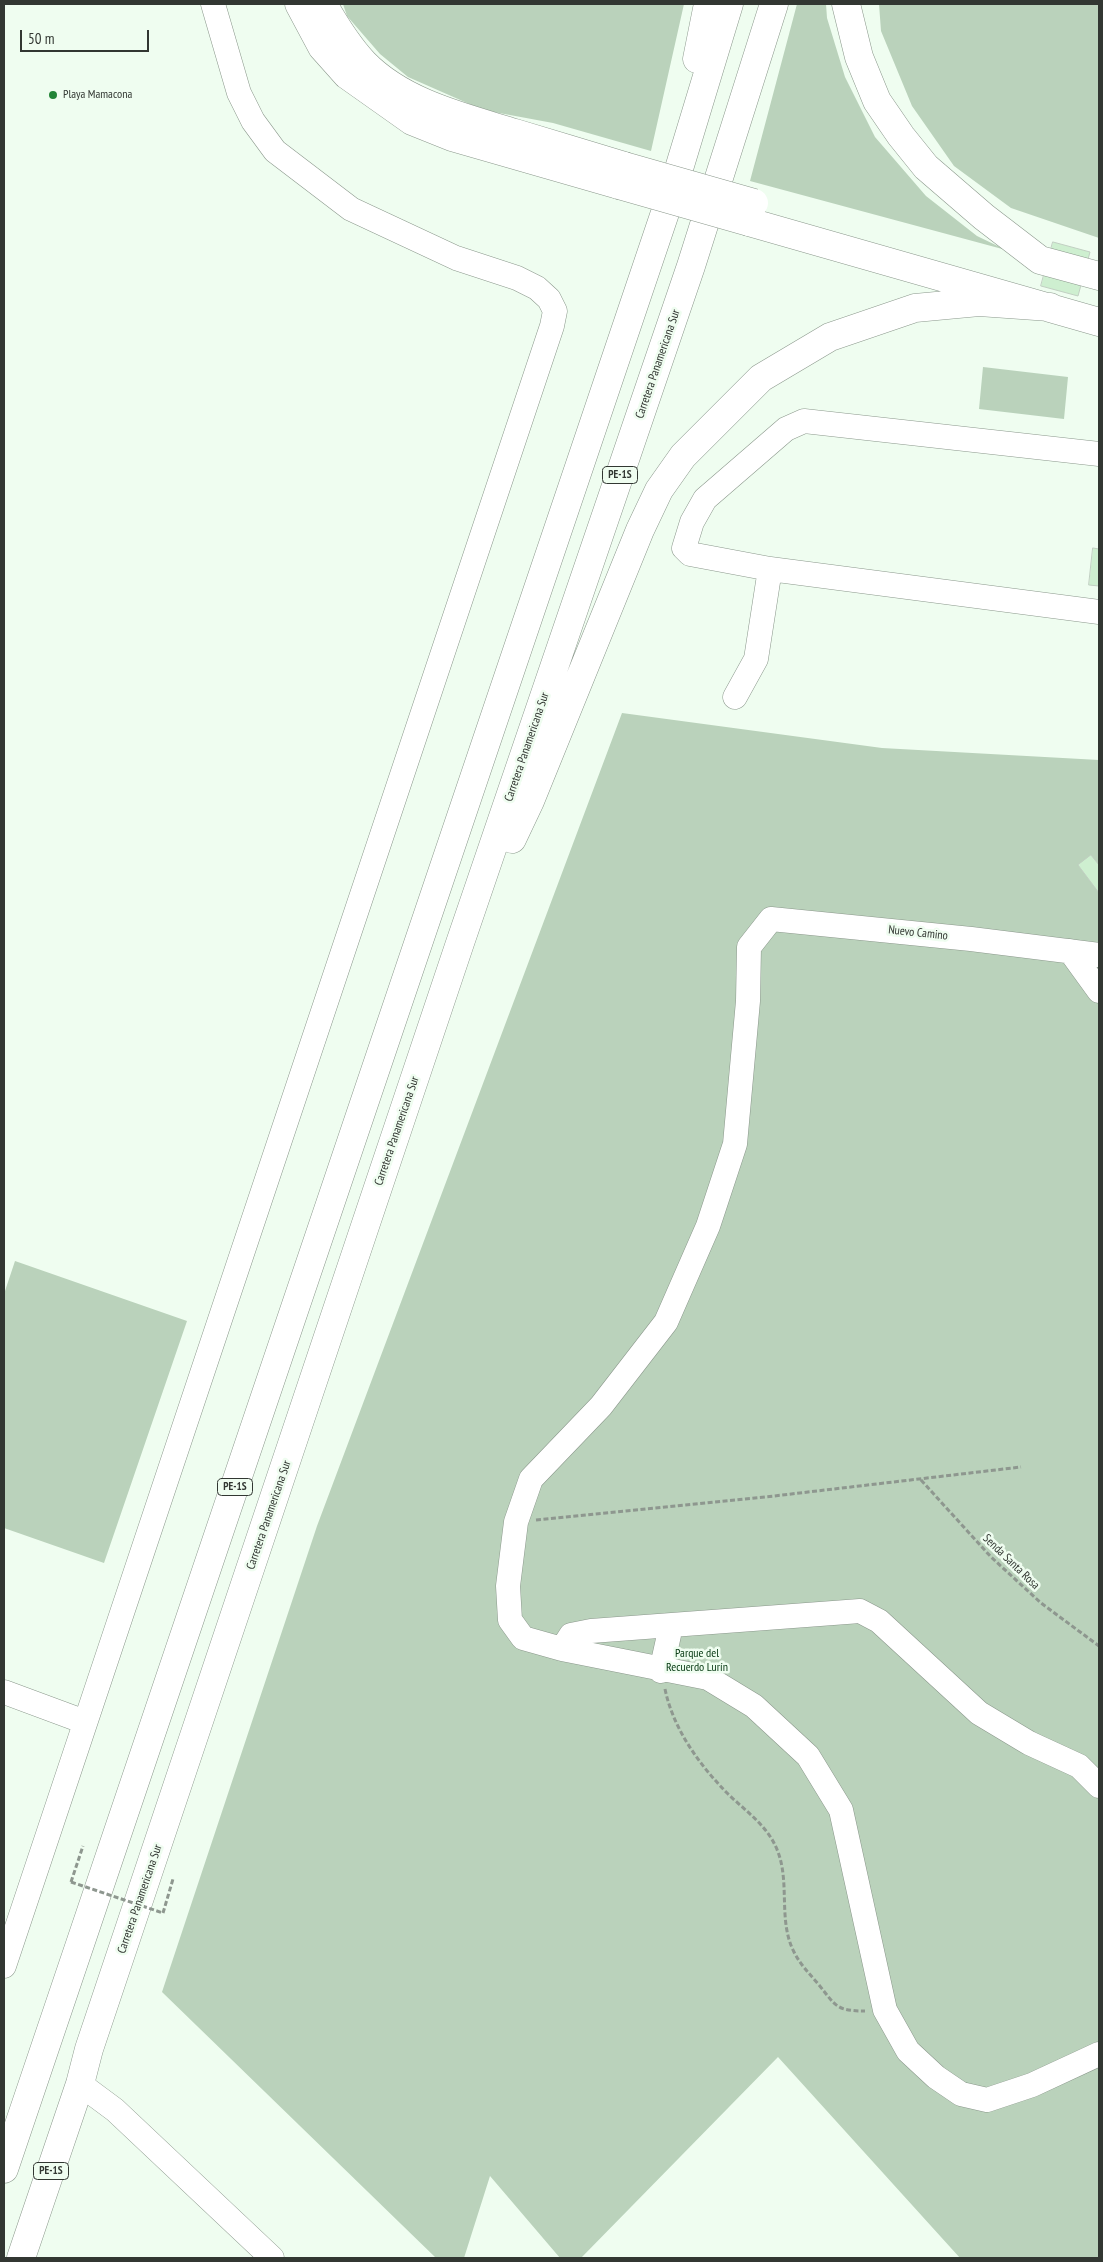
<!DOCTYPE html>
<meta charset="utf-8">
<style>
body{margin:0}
#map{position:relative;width:1103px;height:2262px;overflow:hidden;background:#effdf0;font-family:"PT Sans Narrow",sans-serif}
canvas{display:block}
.frame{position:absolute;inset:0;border:5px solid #323732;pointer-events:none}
.scale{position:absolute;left:20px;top:30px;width:129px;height:22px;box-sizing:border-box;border:2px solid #323732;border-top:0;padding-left:6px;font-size:15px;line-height:18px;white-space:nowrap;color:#323732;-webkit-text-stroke:4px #effdf0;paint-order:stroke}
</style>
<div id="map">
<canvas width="1103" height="2262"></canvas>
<div class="frame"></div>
<div class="scale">50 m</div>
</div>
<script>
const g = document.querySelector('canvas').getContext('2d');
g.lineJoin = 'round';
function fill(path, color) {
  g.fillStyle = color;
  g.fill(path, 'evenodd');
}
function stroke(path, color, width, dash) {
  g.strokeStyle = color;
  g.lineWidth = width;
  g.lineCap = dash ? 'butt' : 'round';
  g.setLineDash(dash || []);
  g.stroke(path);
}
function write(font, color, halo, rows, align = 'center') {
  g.font = font + ' "PT Sans Narrow",sans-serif';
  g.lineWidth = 5;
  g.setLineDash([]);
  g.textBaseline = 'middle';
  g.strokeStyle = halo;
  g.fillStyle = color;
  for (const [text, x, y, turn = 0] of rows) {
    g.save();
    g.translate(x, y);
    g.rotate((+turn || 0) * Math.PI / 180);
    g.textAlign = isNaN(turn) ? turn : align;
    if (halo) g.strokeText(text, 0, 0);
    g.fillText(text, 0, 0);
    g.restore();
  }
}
fill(new Path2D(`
 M343,4H684L651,151L553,123L483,110L408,77L380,54L347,16Z
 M797,4H826L827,18L845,77L875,137L926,196L977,236L1006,250L750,181Z
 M879,4H1099V238L1011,208L954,166L912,106L881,31Z
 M983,367L1068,377L1064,419L979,409Z
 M622,713L882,748L1099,760V2258H960L778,2057L581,2258H560L490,2176L464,2258H436L162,1992L317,1526Z
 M15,1261L187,1321L104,1563L4,1528V1294Z`), '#bad2bb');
const building = new Path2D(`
 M1053,242L1090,252L1078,296L1041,286Z
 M1093,548L1099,549V586L1089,585Z
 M1091,855L1099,865V893L1078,865Z`);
fill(building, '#ceefd0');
stroke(building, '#c1cfc2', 1);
const minor = new Path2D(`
 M1099,454L804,421L786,429L705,499L692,522L684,548L690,554L770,569L1099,612
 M735,697L756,659L770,569
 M1070,951L1099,991
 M1099,955L971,939L771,919L749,947L748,1001L735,1144L708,1226L666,1322L601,1406L531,1479L516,1522L508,1586L510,1620L523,1638L562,1649L708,1678L754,1706L808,1756L841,1810L885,2010L908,2051L936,2077L961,2094L987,2100L1032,2085L1099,2054
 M562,1649L571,1635L591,1631L860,1611L879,1621L979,1713L1029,1743L1079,1766L1099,1786
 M661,1671L671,1626
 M4,1692L85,1722
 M4,1966L552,326L555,311L549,299L537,288L517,278L456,258L351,209L275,151L253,121L239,93L213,4
 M80,2084L115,2110L272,2258`);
const highway = new Path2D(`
 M299,4L322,47L347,75L412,121L452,137L619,185
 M323,4C335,25 347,45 364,63C403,103 463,117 515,133C551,144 588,155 624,166
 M846,4L859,57L877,101L901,136L926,167L984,217L1040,260L1099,276
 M697,59L708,4
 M749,222L1099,322
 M512,839L530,801L640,530L659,490L683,456L761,378L830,337L915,308L979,302L1050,307
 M4,2169L671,195L729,4
 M21,2258L80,2084L89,2049L460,943L691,266L774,4`);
stroke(minor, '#8b988c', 25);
stroke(highway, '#8b988c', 29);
stroke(new Path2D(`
 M921,1480L991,1557L1041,1603L1099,1646
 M536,1520L774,1496L1021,1467
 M665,1689C673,1728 698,1763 726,1792C745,1811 768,1825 778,1852C790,1884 778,1921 794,1952C801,1966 810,1974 819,1985C836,2006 836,2011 865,2011
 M71,1882L83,1846
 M163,1913L173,1879`), '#8e978f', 3, [5, 2.5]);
stroke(minor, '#fff', 24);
stroke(highway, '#fff', 28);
const highwayBridge = new Path2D(`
 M624,166L754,203
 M619,185L749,222`);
stroke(highwayBridge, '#8b988c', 29, []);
stroke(new Path2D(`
 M71,1882L163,1913`), '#8e978f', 3, [5, 2.5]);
stroke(highwayBridge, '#fff', 28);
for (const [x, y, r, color] of [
 [53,95,5,"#228437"]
]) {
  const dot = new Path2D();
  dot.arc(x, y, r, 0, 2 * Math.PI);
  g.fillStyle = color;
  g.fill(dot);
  stroke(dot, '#effdf0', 2);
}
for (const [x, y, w] of [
 [620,475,35],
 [235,1487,35],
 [51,2171,35]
]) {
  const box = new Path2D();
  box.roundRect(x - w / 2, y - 8.5, w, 17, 4);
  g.fillStyle = '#effdf0';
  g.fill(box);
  stroke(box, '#323732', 1);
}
write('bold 11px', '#323732', null, [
 ["PE-1S",620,475],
 ["PE-1S",235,1487],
 ["PE-1S",51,2171]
]);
write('12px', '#323732', '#effdf0', [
 ["Playa Mamacona",63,95]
], 'left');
write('12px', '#323732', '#effdf0', [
 ["Carretera Panamericana Sur",658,364,-71],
 ["Carretera Panamericana Sur",527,747,-71],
 ["Nuevo Camino",918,933,6],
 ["Carretera Panamericana Sur",397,1131,-71],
 ["Carretera Panamericana Sur",269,1515,-71],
 ["Senda Santa Rosa",1011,1562,44],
 ["Carretera Panamericana Sur",140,1899,-71]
]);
write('12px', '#043710', '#effdf0', [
 ["Parque del",697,1654],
 ["Recuerdo Lurín",697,1668]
]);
</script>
